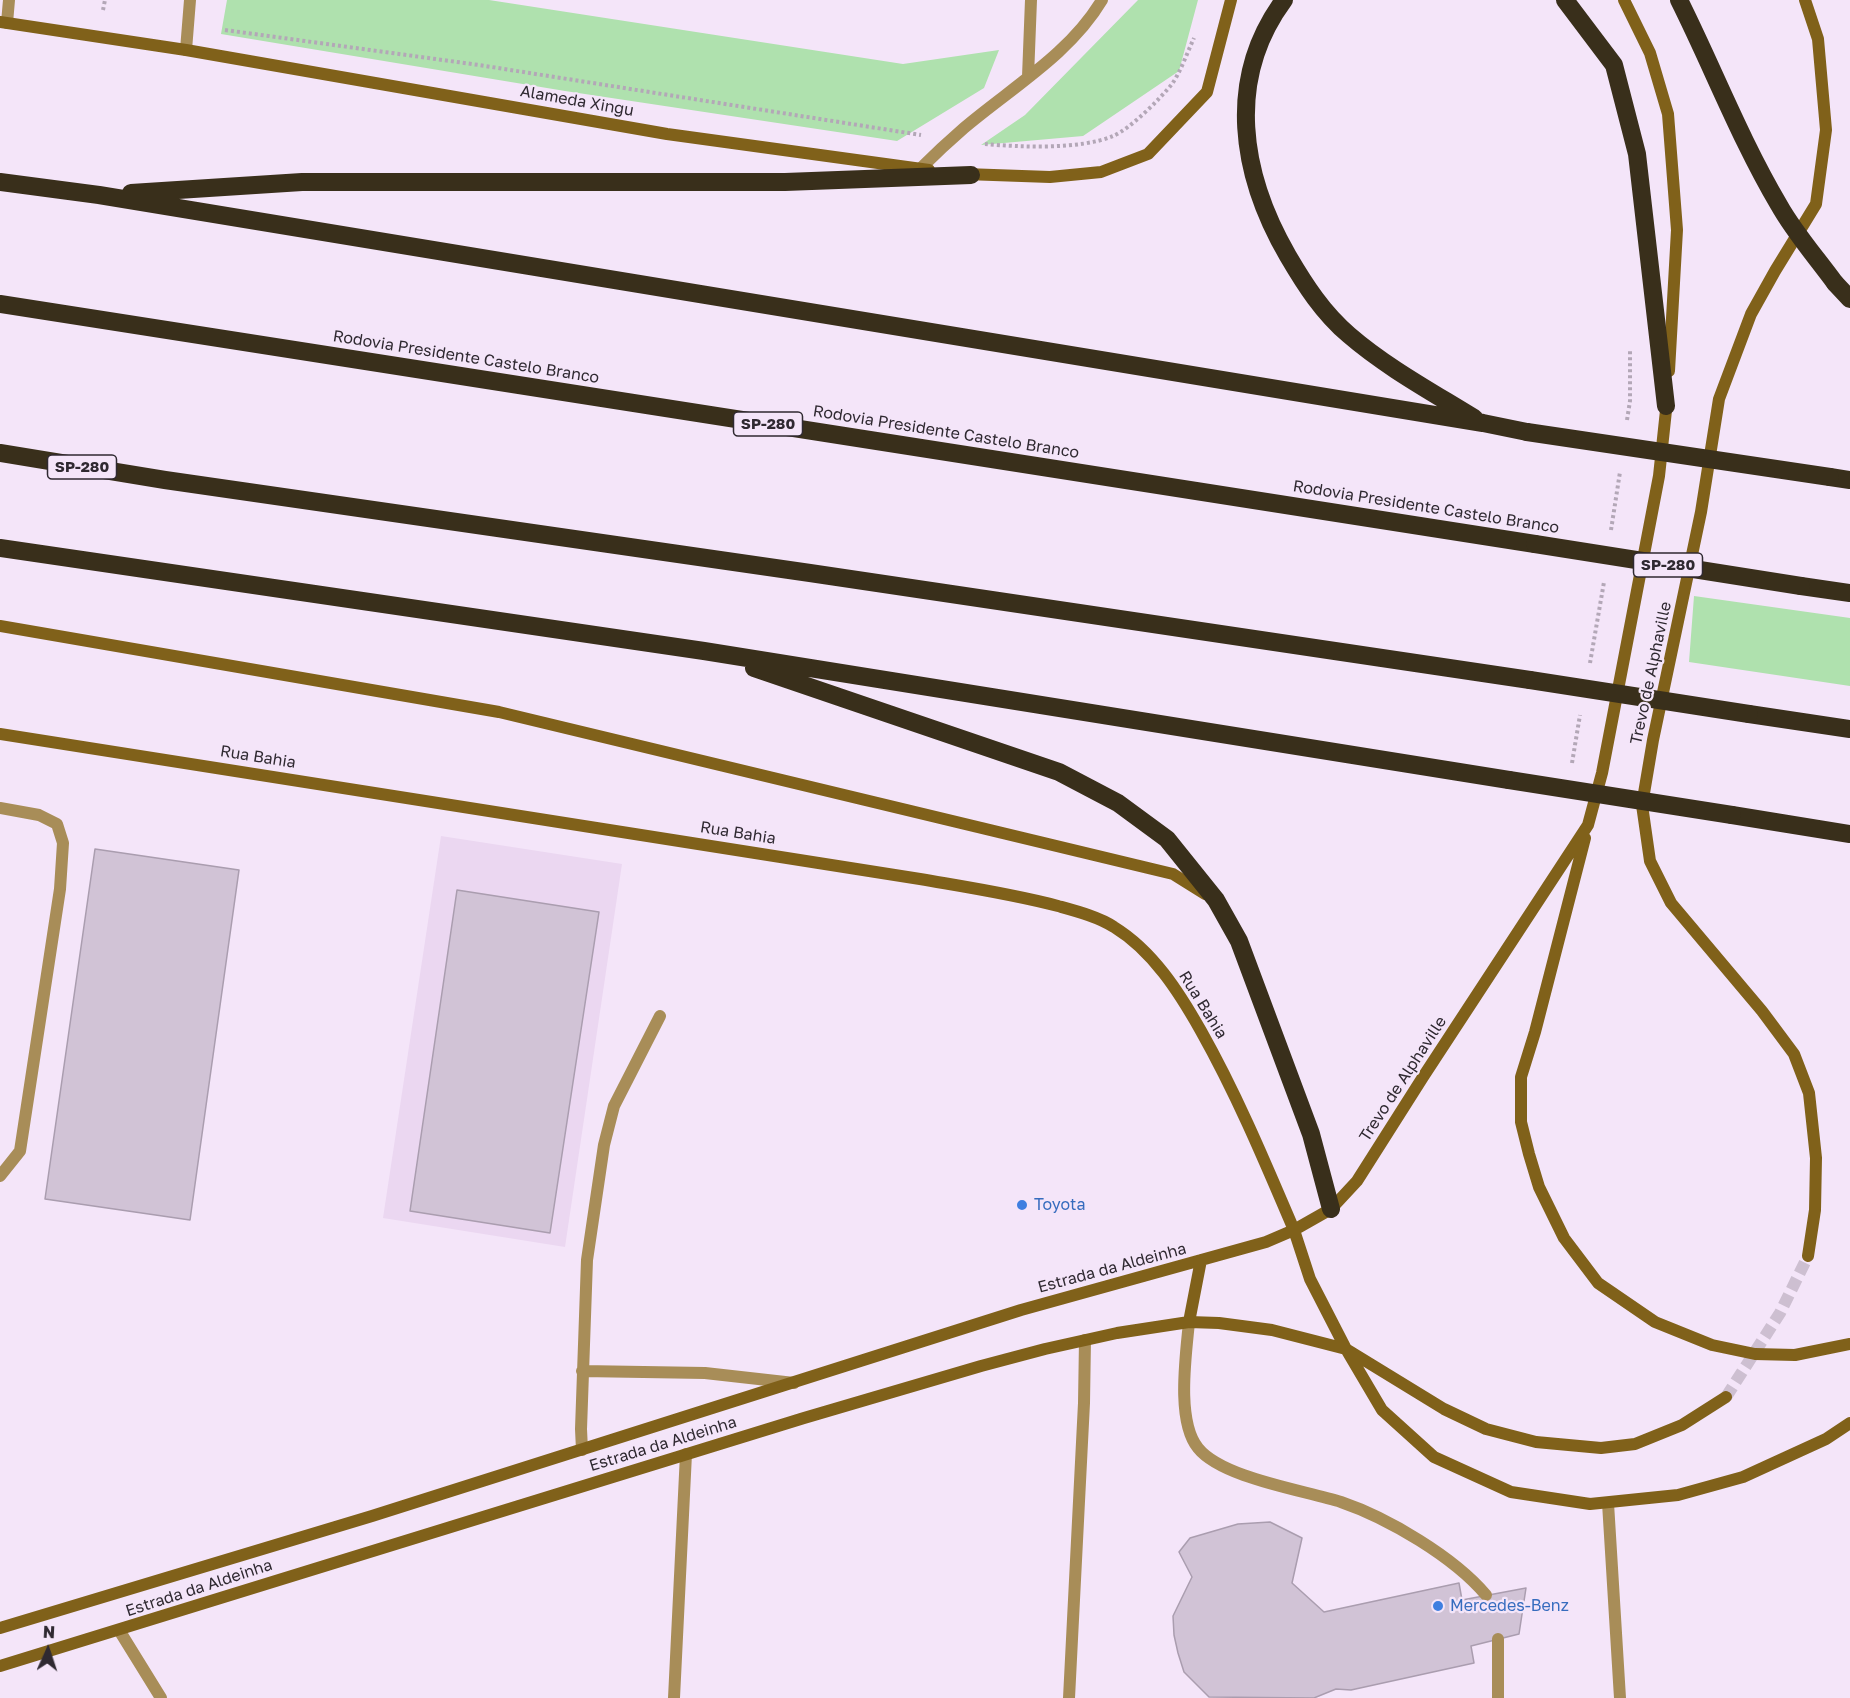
<!DOCTYPE html>
<style>
body{margin:0}
#map{position:relative;width:1850px;height:1698px;overflow:hidden;background:#f4e5f9;font-family:"Golos Text",sans-serif}
canvas{display:block}
.north{position:absolute;left:18px;top:1620px;width:60px;height:60px;-webkit-text-stroke:4px #f4e5f9;paint-order:stroke;rotate:3deg;font-size:16px;font-weight:700;line-height:24px;text-align:center;color:#2f2931}
.north::after{content:'';display:block;margin:auto;width:21px;height:27px;background:#2f2931;clip-path:polygon(50% 0,100% 100%,50% 72%,0 100%)}
</style>
<div id="map">
<canvas width="1850" height="1698"></canvas>
<div class="north">N</div>
</div>
<script>
const g = document.querySelector('canvas').getContext('2d');
g.lineJoin = 'round';
function fill(path, color) {
  g.fillStyle = color;
  g.fill(path, 'evenodd');
}
function stroke(path, color, width, dash) {
  g.strokeStyle = color;
  g.lineWidth = width;
  g.lineCap = dash ? 'butt' : 'round';
  g.setLineDash(dash || []);
  g.stroke(path);
}
function write(font, color, halo, rows, align = 'center') {
  g.font = font + ' "Golos Text",sans-serif';
  g.lineWidth = 4.5;
  g.setLineDash([]);
  g.textBaseline = 'middle';
  g.strokeStyle = halo;
  g.fillStyle = color;
  for (const [text, x, y, turn = 0] of rows) {
    g.save();
    g.translate(x, y);
    g.rotate((+turn || 0) * Math.PI / 180);
    g.textAlign = isNaN(turn) ? turn : align;
    if (halo) g.strokeText(text, 0, 0);
    g.fillText(text, 0, 0);
    g.restore();
  }
}
fill(new Path2D(`
 M441,836L622,864L565,1247L383,1218Z`), '#ebd7f1');
fill(new Path2D(`
 M227,0H489L903,64L999,50L984,88L897,141L565,91L221,34Z
 M1138,0H1198L1179,71L1083,136L981,145L1025,115Z
 M1694,596L1850,618V686L1689,662Z`), '#afe1ae');
const building = new Path2D(`
 M95,849L239,870L190,1220L45,1199Z
 M457,890L599,912L550,1233L410,1211Z
 M1270,1522L1302,1538L1292,1583L1324,1612L1459,1583L1462,1600L1526,1588L1519,1634L1471,1646L1474,1663L1351,1690L1336,1689L1314,1698L1209,1697L1184,1672L1178,1653L1174,1635L1173,1616L1192,1577L1179,1552L1190,1538L1238,1524Z`);
fill(building, '#d1c3d6');
stroke(building, '#aa9daf', 1.5);
stroke(new Path2D(`
 M1726,1397L1780,1313L1808,1256`), '#cdbfd1', 12, [12, 6]);
stroke(new Path2D(`
 M103,10L105,0
 M225,30L479,65L921,135
 M985,144C1020,147 1080,150 1113,136C1130,129 1160,99 1172,84C1181,71 1187,53 1194,38
 M1627,420L1630,401V350
 M1611,530L1620,472
 M1590,663L1604,582
 M1572,763L1580,715`), '#b3a7b7', 4, [3, 3]);
stroke(new Path2D(`
 M7,23L9,0
 M186,50L190,0
 M1028,77L1031,0
 M920,169C934,155 949,141 964,128C1011,88 1070,54 1102,0
 M0,808L39,815L57,824L63,843L60,889L20,1151L0,1176
 M1189,1322C1186,1355 1176,1421 1198,1448C1222,1478 1303,1490 1341,1502C1388,1518 1454,1557 1486,1595
 M582,1371L705,1373L794,1383
 M582,1450L581,1429L587,1260L604,1145L614,1106L660,1016
 M1608,1503L1620,1698
 M119,1630L161,1698
 M1498,1639V1698
 M674,1698L686,1454
 M1069,1698L1084,1403L1085,1340`), '#a88d58', 12);
stroke(new Path2D(`
 M1624,0L1650,53L1668,114L1677,230L1669,371
 M1805,0L1818,39L1826,130L1816,204L1775,271L1751,314L1719,399L1701,512L1653,740L1642,805L1650,861L1671,903L1762,1011L1794,1054L1809,1093L1816,1158L1815,1210L1808,1256
 M0,22L186,50L667,134L929,170
 M965,174L1050,177L1101,172L1148,154L1207,92L1231,0
 M1667,401L1659,476L1602,773L1588,825L1423,1077L1357,1181L1331,1209L1294,1230L1310,1279L1346,1349L1382,1410L1434,1457L1511,1492L1590,1504L1678,1495L1743,1477L1826,1439L1850,1423
 M0,626L499,712L1173,874L1205,894
 M0,734L920,879C966,887 1013,894 1058,906C1076,911 1099,917 1114,927C1153,951 1179,992 1201,1031C1237,1095 1265,1162 1294,1230L1266,1242L1021,1310L372,1516L0,1628
 M1585,838L1535,1032L1521,1077V1122L1529,1154L1539,1187L1564,1238L1598,1283L1655,1322L1712,1345L1755,1354L1795,1355L1850,1344
 M1189,1322L1201,1260
 M0,1666L804,1418L981,1366L1045,1349L1117,1333L1189,1322L1219,1323L1272,1330L1346,1349L1444,1409L1486,1429L1536,1442L1601,1448L1635,1444L1682,1425L1726,1397`), '#80611a', 12);
stroke(new Path2D(`
 M1284,0C1225,80 1241,175 1288,256C1305,285 1323,313 1349,335C1386,367 1432,392 1474,418
 M1565,0L1614,65L1637,154L1666,406
 M0,182L99,195L1483,423L1527,432
 M131,193L302,182H785L971,175
 M1835,283L1850,299
 M0,304L1535,544
 M0,453L165,480L810,573L1530,680
 M1830,477L1850,480
 M0,548L704,651L1509,780
 M1801,586L1850,593
 M754,668L1059,772L1118,803L1167,839L1216,900L1239,941L1311,1134L1331,1209
 M1749,714L1850,729
 M1732,815L1850,834`), '#392f1b', 18);
stroke(new Path2D(`
 M1679,0C1713,68 1740,139 1779,205C1794,232 1816,257 1835,283
 M1527,432L1830,477
 M1535,544L1801,586
 M1530,680L1749,714
 M1509,780L1732,815`), '#392f1b', 18);
for (const [x, y, r, color] of [
 [1022,1205,6,"#3f7fe0"],
 [1438,1606,6,"#3f7fe0"]
]) {
  const dot = new Path2D();
  dot.arc(x, y, r, 0, 2 * Math.PI);
  g.fillStyle = color;
  g.fill(dot);
  stroke(dot, '#f4e5f9', 2);
}
for (const [x, y, w] of [
 [768,424,69],
 [82,467,69],
 [1668,565,69]
]) {
  const box = new Path2D();
  box.roundRect(x - w / 2, y - 12, w, 24, 4.5);
  g.fillStyle = '#f4e5f9';
  g.fill(box);
  stroke(box, '#2f2931', 1.5);
}
write('bold 15px', '#2f2931', null, [
 ["SP-280",768,424],
 ["SP-280",82,467],
 ["SP-280",1668,565]
]);
write('16px', '#2f2931', '#f4e5f9', [
 ["Alameda Xingu",577,101,10],
 ["Rodovia Presidente Castelo Branco",466,357,9],
 ["Rodovia Presidente Castelo Branco",946,432,9],
 ["Rodovia Presidente Castelo Branco",1426,507,9],
 ["Trevo de Alphaville",1651,673,-78],
 ["Rua Bahia",258,757,9],
 ["Rua Bahia",738,833,9],
 ["Rua Bahia",1203,1005,58],
 ["Trevo de Alphaville",1403,1079,-57],
 ["Estrada da Aldeinha",1112,1268,-15],
 ["Estrada da Aldeinha",663,1444,-17],
 ["Estrada da Aldeinha",199,1588,-18]
]);
write('16px', '#366cbe', '#f4e5f9', [
 ["Toyota",1034,1205],
 ["Mercedes-Benz",1450,1606]
], 'left');
</script>
